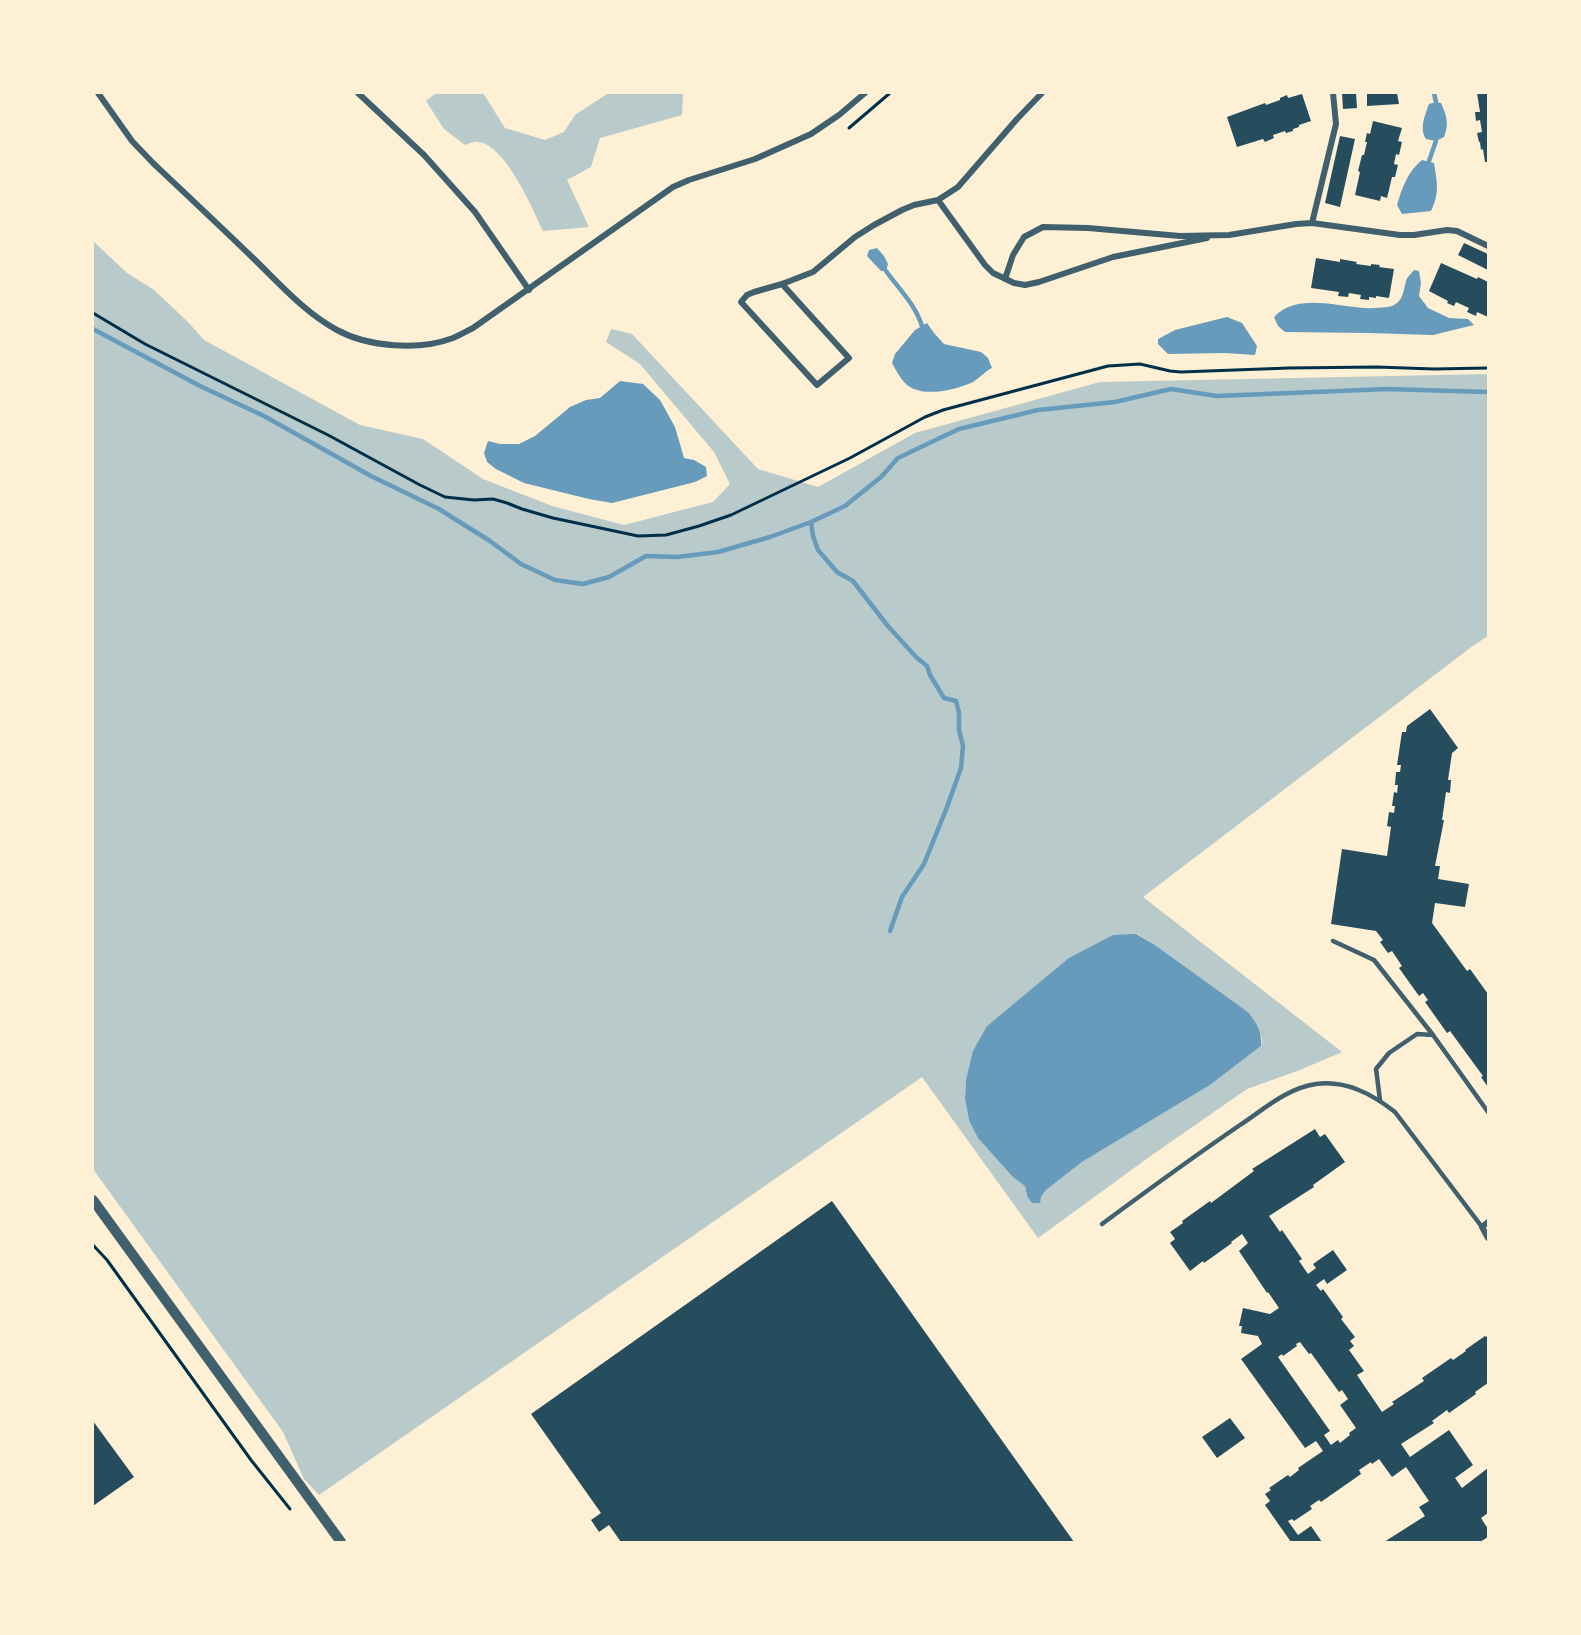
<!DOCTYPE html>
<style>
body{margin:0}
#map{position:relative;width:1581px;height:1635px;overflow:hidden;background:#fdf0d5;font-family:"Alegreya Sans",sans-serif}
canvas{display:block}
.frame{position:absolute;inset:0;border:94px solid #fdf0d5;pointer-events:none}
</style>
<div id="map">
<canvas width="1581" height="1635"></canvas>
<div class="frame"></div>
</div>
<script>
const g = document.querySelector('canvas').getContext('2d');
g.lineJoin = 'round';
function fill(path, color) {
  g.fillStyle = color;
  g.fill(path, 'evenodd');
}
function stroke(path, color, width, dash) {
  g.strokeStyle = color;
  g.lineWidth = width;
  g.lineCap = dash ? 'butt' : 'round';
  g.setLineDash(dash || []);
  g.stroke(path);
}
fill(new Path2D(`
 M436,93H483L505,128L545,140L564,132L575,115L607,94L683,93L682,115L600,138L591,167L567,180L589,227L543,231C533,209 505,144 478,142C475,141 468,144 465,145L444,129L426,101Z
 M93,241L127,273L154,290L188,322L204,340L360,425L423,439L483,479L552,506L624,525L713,502L730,484L714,452L640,364L606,342L611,329L632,334L758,469L818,487L915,433L1100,382L1488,374V636L1474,645L1143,897L1342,1052L1300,1070L1247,1089L1152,1155L1038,1238L922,1077L319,1495L304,1479L283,1432L93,1169ZM1137,934L1155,945L1248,1012L1262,1038L1261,1046L1210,1085L1082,1162L1046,1190L1041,1197L1027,1196L1025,1186L969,1120L965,1099L966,1080L987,1026L1033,989Z`), '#b9caca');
fill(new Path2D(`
 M1436,102L1441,103C1447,116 1449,124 1444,137L1436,141L1426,139C1419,129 1425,115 1429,104Z
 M1422,160L1434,163C1437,182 1440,193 1431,211L1402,214L1397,205C1402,188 1408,171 1422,160Z
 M877,248L884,256L888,264L886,271H881L867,256L869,250Z
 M1414,270L1419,271L1421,283L1419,296L1428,308L1449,318L1468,319L1474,325L1433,335L1368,333L1285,332L1278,326L1274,317C1300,290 1344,310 1376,308C1382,307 1389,308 1394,305C1404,299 1403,291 1406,281C1407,277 1411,274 1414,270Z
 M1227,317L1242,323L1257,346L1255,355L1225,353L1168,354L1158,344V339L1175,330Z
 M927,323L934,333L944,344L981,352L988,358L992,368C985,371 980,378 973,382C956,390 920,399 905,383C900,378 896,370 892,363L895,354L915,330Z
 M620,381L643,384L660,400L675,427L684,458L694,460L706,467L707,476L695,482L612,503L589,499L524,483L496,469L487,462L484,453L488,441L500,444H519L535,436L570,407L586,400L600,398Z
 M1136,934L1155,945L1248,1012C1257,1024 1262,1031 1261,1046L1210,1085L1082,1162L1046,1190L1041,1197L1040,1203H1032L1027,1196L1025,1186L1013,1177L978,1138L969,1120L965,1099L966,1080L973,1051L987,1026L1069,958L1113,935Z`), '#669bbc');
stroke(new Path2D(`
 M1434,93L1436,102
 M1429,161L1436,141
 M886,271C899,289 915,304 922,326
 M93,329L200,386L264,416L371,476L439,509L490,541L521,564L555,580L583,584L609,577L646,556L677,557L718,552L770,537L811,522L845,506L881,477L898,458L923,446L959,429L1038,410L1115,402L1171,389L1217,396L1387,389L1488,392
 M811,522L813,536L818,550L837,572L853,581L887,625L916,657L927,666L930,675L944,698L956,701L959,713V730L963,746L961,768L947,807L924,864L902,897L890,931`), '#669bbc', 4.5);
fill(new Path2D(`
 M1342,93H1356L1357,108L1343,109Z
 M1367,93H1397L1399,104L1367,106Z
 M1477,93H1488V162H1485L1483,149L1481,150L1480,142H1479L1477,133L1482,132L1480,120L1476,121L1475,112H1480Z
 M1302,94L1311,121L1299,125V127L1293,129V131L1286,133L1285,131L1273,135L1274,138L1265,142L1263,139L1237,147L1227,117L1265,103L1266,105L1280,100V98L1287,95L1288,98Z
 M1373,121L1402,128L1398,141L1402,142L1399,155L1396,154L1394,164L1398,165L1395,177H1392L1387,198L1381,196L1380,201L1355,195L1360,172L1358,171L1362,155H1364L1367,142H1365L1367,133L1370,134Z
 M1340,136L1355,139L1340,207L1325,203Z
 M1464,243L1488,254V270L1458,255Z
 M1316,258L1340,262V259L1357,262L1356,264L1371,266V264L1380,265L1379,267L1394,269L1389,298L1376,296V298L1369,297V300L1360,299L1361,295L1349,293L1348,297L1338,296L1339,292L1311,288Z
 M1441,263L1477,279L1478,277L1488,282V317L1477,312L1476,316L1467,312L1469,308L1456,302L1454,306L1447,303L1448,301L1429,291Z
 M1430,709L1458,748L1452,753L1448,780H1451L1450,793L1446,792L1442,820H1444L1435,866H1440L1438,879L1469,884L1465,907L1435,903L1432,923L1467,971L1470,969L1488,994V1087L1481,1077L1483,1076L1450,1031L1447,1033L1425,1002L1428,1000L1423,993L1419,996L1399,968L1402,966L1392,951L1388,953L1380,942L1383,940L1376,931L1331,924L1342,849L1387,856L1391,827L1387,826L1389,812L1394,813L1395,806H1392L1394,792L1397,793L1398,785H1395L1396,772H1400L1401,765H1397L1402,732H1406L1407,726Z
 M1315,1129L1320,1137L1325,1134L1345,1162L1313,1185L1314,1187L1269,1216L1280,1232L1282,1230L1302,1259L1299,1261L1308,1274L1316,1268L1313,1264L1333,1250L1347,1270L1327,1284L1324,1279L1316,1285L1321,1291L1323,1289L1343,1317L1341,1319L1355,1337L1350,1341L1354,1346L1349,1350L1364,1371L1357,1375L1382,1412L1394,1404L1392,1402L1424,1381L1422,1378L1451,1358L1453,1360L1466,1351L1465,1350L1485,1336L1486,1337L1488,1335V1383L1475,1392L1476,1394L1449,1413L1447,1410L1432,1421L1434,1423L1401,1444L1410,1457L1449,1430L1473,1465L1455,1478L1462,1488L1488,1468V1513L1481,1518L1488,1529V1537L1480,1542H1384L1425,1516L1419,1507L1429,1501L1406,1467L1392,1477L1379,1459L1372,1464L1371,1462L1359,1470L1361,1474L1321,1502L1319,1500L1310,1506L1312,1509L1294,1521L1292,1519L1288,1521L1298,1535L1311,1526L1322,1542H1291L1265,1505L1270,1501L1265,1494L1271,1490L1269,1488L1288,1475L1290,1477L1299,1470L1298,1468L1323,1451L1316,1441L1305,1448L1241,1359L1262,1344L1258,1336L1241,1333L1242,1326H1239L1243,1308L1270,1314L1279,1308L1268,1292L1267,1293L1239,1251L1248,1243L1242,1234L1231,1242L1232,1243L1204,1263L1203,1261L1190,1271L1170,1243L1175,1239L1170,1232L1183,1223L1182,1221L1210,1201L1211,1203L1254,1171L1252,1169ZM1300,1342L1309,1354L1311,1353L1339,1392L1342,1390L1348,1399L1340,1405L1356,1428L1349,1433L1350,1435L1340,1443L1338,1440L1331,1445L1324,1435L1330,1431L1278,1357L1282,1354L1283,1356L1297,1346L1296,1344Z
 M832,1201L1074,1542H621L609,1525L599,1532L591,1520L601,1513L531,1414Z
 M1230,1418L1245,1438L1217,1458L1202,1437Z
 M93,1421L134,1477L93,1506Z`), '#264d5e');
stroke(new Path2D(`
 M849,128L890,93
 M93,313L145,344L328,435L420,485L445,497L474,500L493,499L507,503L522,509L553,518L638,536L666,535L699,526L731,515L850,458L925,417L943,410L1108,366L1140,364L1170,371L1181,372L1289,368L1377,367L1434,369L1488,368
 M93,1245L107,1260L251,1460L290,1509`), '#003049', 3);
stroke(new Path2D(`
 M1333,941L1374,960L1433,1035
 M1380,1100L1376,1069L1389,1053L1417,1034L1433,1035L1488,1112
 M1102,1224C1148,1190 1193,1157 1240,1125C1263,1110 1287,1088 1316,1084C1346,1080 1372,1094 1395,1112L1482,1227`), '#3f606c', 4.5);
stroke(new Path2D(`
 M98,93L132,141L153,163C187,195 220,226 253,258C279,283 305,313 337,330C368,347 419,351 453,338C460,335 467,331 473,328L673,187L689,180L755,159L811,134L839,115L865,93
 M358,93L424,155L475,212L529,290
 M938,200L985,265L993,273L1014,283L1025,285L1039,282L1113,257L1207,238
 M1312,223L1336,124L1333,93
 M1005,279L1013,255L1024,237L1043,227L1088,228L1180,236L1229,235L1296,224L1312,223L1400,235H1414L1447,230L1457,231L1488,246
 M782,284L849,358L817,385L741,302L747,295L754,292L782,284L813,272L855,237L874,225L902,210L914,205L938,200L958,187L1017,119L1042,93
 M1488,1222L1482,1227L1488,1238`), '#3f606c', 6);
stroke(new Path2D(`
 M93,1200L341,1542`), '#3f606c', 10);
</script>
